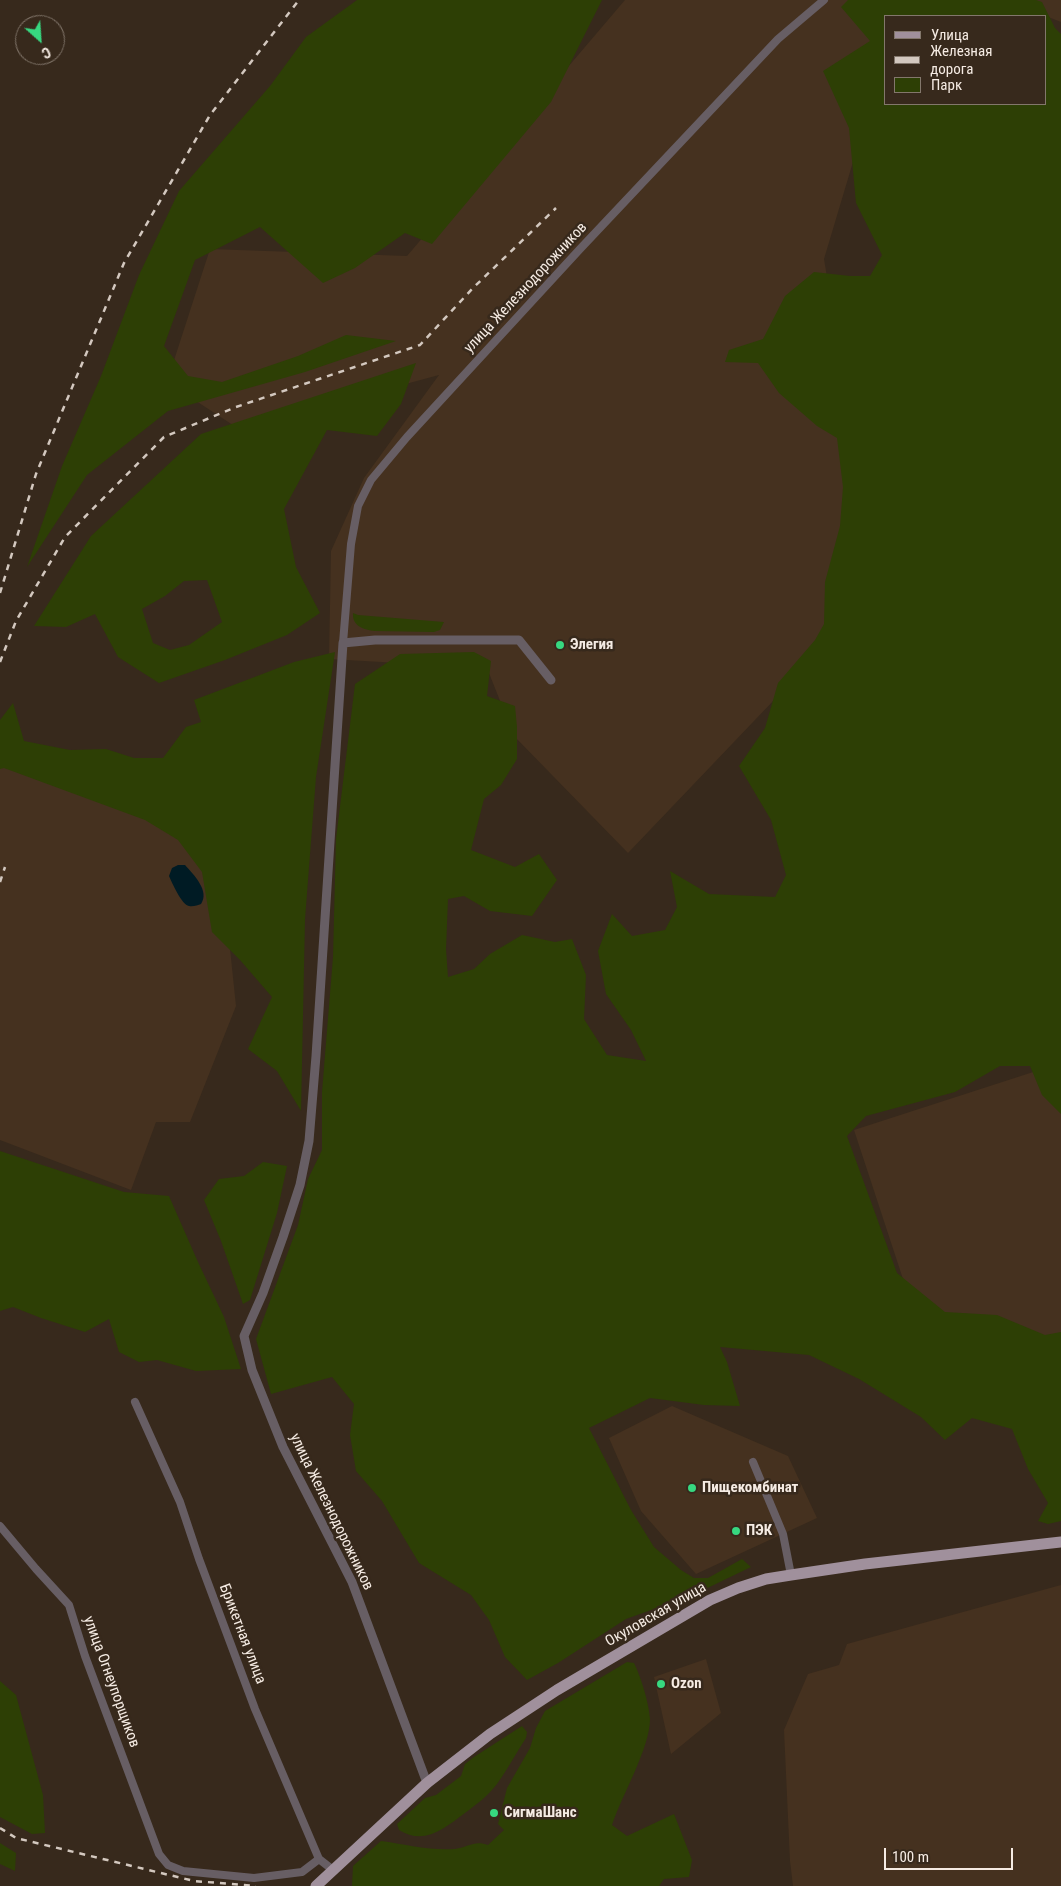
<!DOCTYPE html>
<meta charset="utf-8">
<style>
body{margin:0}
#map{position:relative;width:1061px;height:1886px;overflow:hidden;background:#37291c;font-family:"Roboto Condensed",sans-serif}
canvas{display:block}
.legend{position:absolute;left:884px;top:15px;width:162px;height:90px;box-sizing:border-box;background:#37291c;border:1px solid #83776c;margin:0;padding:6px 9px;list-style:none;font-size:15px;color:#f5ebe3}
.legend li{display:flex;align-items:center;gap:10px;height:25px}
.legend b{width:25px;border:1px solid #83776c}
.north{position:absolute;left:15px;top:15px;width:50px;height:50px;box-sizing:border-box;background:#37291c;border:1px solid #83776c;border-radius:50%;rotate:154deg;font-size:14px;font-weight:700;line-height:20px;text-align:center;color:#f5ebe3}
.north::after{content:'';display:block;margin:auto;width:18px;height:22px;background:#37d880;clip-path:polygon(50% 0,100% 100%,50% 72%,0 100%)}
.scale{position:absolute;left:884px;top:1848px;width:129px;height:22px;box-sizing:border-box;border:2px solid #f5ebe3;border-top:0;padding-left:6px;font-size:15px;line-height:18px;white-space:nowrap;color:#f5ebe3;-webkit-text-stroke:4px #37291c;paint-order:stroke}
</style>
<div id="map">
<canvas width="1061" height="1886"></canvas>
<ul class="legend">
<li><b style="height:6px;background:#a0909c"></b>Улица</li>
<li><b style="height:6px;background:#d3c8bf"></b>Железная дорога</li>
<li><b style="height:14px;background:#2d3f05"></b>Парк</li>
</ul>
<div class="north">С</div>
<div class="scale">100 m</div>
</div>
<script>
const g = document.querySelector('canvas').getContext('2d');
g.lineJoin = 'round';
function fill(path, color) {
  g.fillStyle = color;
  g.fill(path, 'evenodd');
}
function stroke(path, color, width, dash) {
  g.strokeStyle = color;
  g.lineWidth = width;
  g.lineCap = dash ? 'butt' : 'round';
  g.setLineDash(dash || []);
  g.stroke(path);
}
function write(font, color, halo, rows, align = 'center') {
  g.font = font + ' "Roboto Condensed",sans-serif';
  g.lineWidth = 5;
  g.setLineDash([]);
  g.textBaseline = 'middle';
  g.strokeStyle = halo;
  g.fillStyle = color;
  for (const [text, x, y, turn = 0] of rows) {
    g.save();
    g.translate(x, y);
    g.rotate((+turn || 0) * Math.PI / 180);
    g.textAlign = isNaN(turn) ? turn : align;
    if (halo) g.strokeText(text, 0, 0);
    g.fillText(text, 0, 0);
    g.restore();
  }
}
fill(new Path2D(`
 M625,0H966L885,16L873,95L824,259L879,590L628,853L514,736L487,668L329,659L331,551L364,478L439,375L239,429L167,382L210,249L407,256Z
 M1005,0H1061V22Z
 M0,758L218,834L236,1006L190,1122H156L131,1190L0,1140Z
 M1061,1063V1339L929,1358L854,1130Z
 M672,1406L788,1456L817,1518L696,1574L641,1511L609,1438Z
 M1061,1585V1886H793L790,1861L784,1730L808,1674L839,1665L847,1644Z
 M706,1659L721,1713L671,1754L654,1677Z`), '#45311f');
fill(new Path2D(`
 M357,0H602L551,102L432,244L405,233L355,268L323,283L260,227L195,260L164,346L188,376L222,382L298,356L346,335L396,341L305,372L168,411L87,475L27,567L62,466L101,376L139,275L179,191L270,86L306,37Z
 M848,0H1036L1042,2L1055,28L1061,34V1114L1042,1095L1030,1066H1000L955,1092L866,1116L847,1136L897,1273L945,1312L997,1315L1045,1335L1061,1332V1521L1048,1524L1038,1521L1048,1503L1028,1469L1012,1429L972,1418L945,1440L921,1417L859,1379L809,1355L720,1347L727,1362L740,1406L704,1405L650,1398L589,1428L631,1510L654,1547L681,1570L694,1578H708L742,1559L751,1567L693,1595L626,1619L558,1663L527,1680L505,1657L489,1620L471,1595L419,1563L382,1501L356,1471L350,1435L354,1404L332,1377L271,1394L256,1339L298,1225L308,1179L322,1150V1092L333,957L336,839L355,684L400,654L474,652L491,661L487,696L515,706L517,727V759L501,785L484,799L471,850L515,867L539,854L557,880L532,916L490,911L464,896L448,899L446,949L448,977L474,969L490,954L522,935L555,942L572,939L586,975L584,1019L607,1055L646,1061L631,1030L606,994L598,951L612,914L632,936L665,930L677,907L670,871L709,894L775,897L786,875L771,820L739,766L765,728L778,683L815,640L824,624L825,582L840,526L843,487L837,438L817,426L779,393L758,363L725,362L729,350L763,339L785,296L814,272L850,276H870L882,255L856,203L849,128L823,71L870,41L841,7ZM885,16H1045V104H885Z
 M416,363L401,404L377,436L327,430L284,509L296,567L320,613L287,635L225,660L159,683L118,657L95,614L66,627L34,626L91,536L201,434ZM207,580L222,622L189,645L170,650L153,643L142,609L165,596L184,581Z
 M353,613L358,615L444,622L440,630L434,632L375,631C364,630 352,626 353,613Z
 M335,652L316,777L305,919L301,1111L277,1071L248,1049L272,997L240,960L212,932L202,872L178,840L145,820L4,768L0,769V720L13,703L24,741L70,750L106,749L134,758H163L186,727L201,722L194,700L294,662Z
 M0,1151L124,1192L169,1196L198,1262L224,1317L241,1369L196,1371L157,1360L139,1362L119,1352L109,1319L85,1332L41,1318L13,1307L0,1311Z
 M263,1162L287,1166L277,1213L250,1300L243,1304L221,1241L204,1200L219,1179L244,1176Z
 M627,1662L634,1663C641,1677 649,1703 650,1719C650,1748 622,1795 612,1825L627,1836L674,1814L692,1860L689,1877L664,1879L659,1886H352L353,1866L381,1841C404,1844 431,1851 455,1849C469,1847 474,1840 488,1845L504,1830L498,1824L507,1788L530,1748L536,1728L545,1711Z
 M0,1681L16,1695L43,1795L45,1833L32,1834L0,1817Z
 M522,1726L527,1732L526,1738C516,1753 508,1769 497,1784C488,1796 477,1804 465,1813C445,1828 424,1846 399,1830L397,1824L425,1798L436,1795L461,1776L465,1764L474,1757Z
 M0,1843L16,1853L15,1871L0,1864Z`), '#2d3f05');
fill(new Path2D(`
 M178,865H185C194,875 210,891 201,904C198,905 193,907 189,906C182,905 172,883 169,876L172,868Z`), '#001b24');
stroke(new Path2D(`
 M343,643L351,544L358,506L371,480L407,437L580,249L778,39L824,0
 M135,1402L180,1502L199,1559L255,1709L319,1859L333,1870
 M753,1462L783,1534L791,1575
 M0,1526L36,1569L69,1605L85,1656L159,1854L168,1865L183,1871L254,1878L302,1872L319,1859`), '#675e64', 8);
stroke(new Path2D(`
 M427,1783L352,1582L283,1447L252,1370L244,1336L263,1293L283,1237L300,1185L309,1141L316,1056L343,643L375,640H519L551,680`), '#675e64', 9);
stroke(new Path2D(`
 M316,1886L427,1783L490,1734L557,1690L710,1600L738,1588L766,1579L791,1575L865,1564L1061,1542`), '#a0909c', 11);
stroke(new Path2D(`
 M0,593L36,474L124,263L210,115L299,0
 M0,662L16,621L65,537L164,437L236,407L420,345L473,288L556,208
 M0,882L5,867
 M0,1828L16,1838L194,1881L256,1886`), '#d3c8bf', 2.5, [6, 6]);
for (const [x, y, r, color] of [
 [560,645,5,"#37d880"],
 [692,1488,5,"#37d880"],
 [736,1531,5,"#37d880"],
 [661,1684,5,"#37d880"],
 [494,1813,5,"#37d880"]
]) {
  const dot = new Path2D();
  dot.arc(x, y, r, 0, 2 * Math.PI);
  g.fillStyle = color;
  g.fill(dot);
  stroke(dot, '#37291c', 2);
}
write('15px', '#f5ebe3', '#37291c', [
 ["улица Железнодорожников",526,288,-47],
 ["улица Железнодорожников",331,1512,64],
 ["Окуловская улица",656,1615,-30],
 ["Брикетная улица",242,1634,69],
 ["улица Огнеупорщиков",111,1682,70]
]);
write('bold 15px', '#f5ebe3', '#37291c', [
 ["Элегия",570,645],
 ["Пищекомбинат",702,1488],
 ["ПЭК",746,1531],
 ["Ozon",671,1684],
 ["СигмаШанс",504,1813]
], 'left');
</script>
